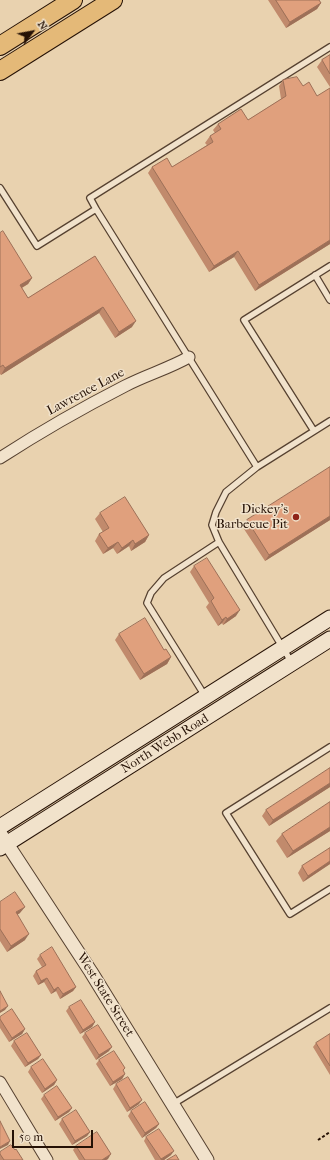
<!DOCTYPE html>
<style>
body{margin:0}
#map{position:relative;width:330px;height:1160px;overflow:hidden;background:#e9d2af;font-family:"IM FELL French Canon",serif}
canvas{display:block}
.north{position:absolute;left:12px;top:12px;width:40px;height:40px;-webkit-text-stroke:3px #f1e2cb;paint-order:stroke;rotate:58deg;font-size:11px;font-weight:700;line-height:16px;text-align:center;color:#251105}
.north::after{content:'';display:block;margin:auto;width:14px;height:18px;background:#251105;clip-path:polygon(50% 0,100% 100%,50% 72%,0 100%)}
.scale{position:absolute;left:12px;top:1130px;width:81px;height:18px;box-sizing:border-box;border:2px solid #251105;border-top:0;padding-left:5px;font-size:12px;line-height:14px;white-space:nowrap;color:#251105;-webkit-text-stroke:3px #f1e2cb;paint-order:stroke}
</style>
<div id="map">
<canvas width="330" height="1160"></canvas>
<div class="north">N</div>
<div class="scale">50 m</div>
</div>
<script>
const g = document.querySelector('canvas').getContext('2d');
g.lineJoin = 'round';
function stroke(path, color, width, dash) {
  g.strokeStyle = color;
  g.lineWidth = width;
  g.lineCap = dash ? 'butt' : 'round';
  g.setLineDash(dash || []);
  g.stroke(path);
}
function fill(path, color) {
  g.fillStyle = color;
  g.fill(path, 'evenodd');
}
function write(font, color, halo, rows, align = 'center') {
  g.font = font + ' "IM FELL French Canon",serif';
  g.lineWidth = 3;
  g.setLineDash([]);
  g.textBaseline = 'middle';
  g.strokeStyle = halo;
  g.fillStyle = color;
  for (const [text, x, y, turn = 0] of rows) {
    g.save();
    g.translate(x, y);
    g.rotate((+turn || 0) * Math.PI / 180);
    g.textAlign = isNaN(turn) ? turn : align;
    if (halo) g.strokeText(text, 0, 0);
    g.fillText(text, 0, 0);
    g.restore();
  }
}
const service = new Path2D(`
 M0,188L37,246L96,209L257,467
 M96,209L90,198L330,47
 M315,275L330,300
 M314,431L244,320L330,266
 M292,663L228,557L219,542L212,525L216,512L226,492L257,467L330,421
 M205,696L147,603L151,593L164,578L219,542
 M330,747L226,813L290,914L330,889
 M173,1104L330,1008`);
const minor = new Path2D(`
 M0,458C40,432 82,408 125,386C146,375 168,369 189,357
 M0,1082L47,1160`);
const tertiary = new Path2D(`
 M0,833L91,972L207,1160`);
const secondary = new Path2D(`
 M0,827L330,618
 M0,848L330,639`);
const trunk = new Path2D(`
 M0,46L73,0
 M0,71L113,0`);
stroke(service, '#564130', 8);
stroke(minor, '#564130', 13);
stroke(tertiary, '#564130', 15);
stroke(secondary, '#251105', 17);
stroke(trunk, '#251105', 20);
stroke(new Path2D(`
 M318,1140L330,1132`), '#251105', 2, [3, 2]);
stroke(service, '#f1e2cb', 5.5);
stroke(minor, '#f1e2cb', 11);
stroke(tertiary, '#f1e2cb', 13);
stroke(secondary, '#f1e2cb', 15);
stroke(trunk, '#e4b978', 18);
fill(new Path2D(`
 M268,0H319L321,3L317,9L286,28Z
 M330,55V87L317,67L322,60Z
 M283,80L330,244L255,291L234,257L209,272L148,173L152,167H172L207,145L205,143L210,136L215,133L213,130L218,124L248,120L281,99L279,86Z
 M0,233L32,278L28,284L22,288L28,298L95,256L132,327L115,338L99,313L1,375L0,374Z
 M330,467V520L265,561L242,526L247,520Z
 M100,513L149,535L145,542L131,551L129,546L117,554L113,548L103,554L95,541L99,534L103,532L95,519Z
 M194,566L236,616L223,625L222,623L218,626L206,607L209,603L190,572Z
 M119,634L164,650L171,657L167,664L140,680L115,640Z
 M330,768V787L269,826L262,816L266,810Z
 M330,802V831L287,858L276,841L282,834Z
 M330,848V864L303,882L298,873L302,866Z
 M0,902L20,913L17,915L25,940L7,952L0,941Z
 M40,955L76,987L73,991L60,999L56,991L51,994L44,982L38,985L33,976L36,971L42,967L37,959Z
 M69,1007L95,1022L92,1027L80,1034L66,1011Z
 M0,1017L25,1029L22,1034L9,1042L0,1028Z
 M85,1033L109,1051L96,1060L82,1037Z
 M330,1034V1075L313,1047L316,1043Z
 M14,1041L41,1055L38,1059L25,1067L11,1046Z
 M99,1060L125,1068L123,1071L125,1074L122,1079L110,1086L96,1064Z
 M31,1067L57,1080L54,1085L42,1093L28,1072Z
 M116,1084L139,1104L127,1112L113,1089Z
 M44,1095L72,1108L69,1112L55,1121L41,1099Z
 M131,1111L159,1124L156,1128L142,1138L128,1116Z
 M62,1119L90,1132L87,1136L72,1145L59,1124Z
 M146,1137L171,1155L164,1160H155L144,1141Z
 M76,1146L108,1159L106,1160H79L73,1150Z
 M0,1152L23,1160H0Z`), '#c18a6c');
fill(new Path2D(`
 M321,3L317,9L286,28L290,22Z
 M330,240V244L255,291L259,285Z
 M238,251L234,257L209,272L214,266Z
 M32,278L28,284L16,291L20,285Z
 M103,307L99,313L1,375L5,368Z
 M136,321L132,327L115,338L119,332Z
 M330,516V520L265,561L269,555Z
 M149,535L145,542L131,551L135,544Z
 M133,540L129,546L117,554L122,548Z
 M118,542L113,548L103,554L108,548Z
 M240,610L236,616L223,625L227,619Z
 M226,617L222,623L218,626L222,620Z
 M171,657L167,664L140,680L144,674Z
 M330,783V787L269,826L273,820Z
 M330,827V831L287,858L293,851Z
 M330,861V864L303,882L308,876Z
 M25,907L20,913L11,918L16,912Z
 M29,934L25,940L7,952L11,946Z
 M47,978L44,982L38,985L41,981Z
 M58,987L56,991L51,994L54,990Z
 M76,987L73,991L60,999L63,994Z
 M8,1006L5,1010L0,1013V1011Z
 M95,1022L92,1027L80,1034L83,1030Z
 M25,1029L22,1034L9,1042L12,1038Z
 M112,1047L109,1051L96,1060L99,1055Z
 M41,1055L38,1059L25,1067L28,1063Z
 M125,1074L122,1079L110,1086L113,1082Z
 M57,1080L54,1085L42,1093L45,1089Z
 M142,1100L139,1104L127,1112L130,1108Z
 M72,1108L69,1112L55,1121L58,1117Z
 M159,1124L156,1128L142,1138L145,1133Z
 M90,1132L87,1136L72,1145L75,1141Z
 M10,1141L8,1145L0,1149V1147Z
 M174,1151L171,1155L164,1160H160Z
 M111,1154L108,1159L106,1160H102Z`), '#9d7058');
const building = new Path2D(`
 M276,0H319L321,3L290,22Z
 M330,55V74L322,60Z
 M297,77L303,86L309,82L317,96L330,88V240L259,285L238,251L214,266L152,167L167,158L172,167L213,142L210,136L221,129L218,124L241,109L248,120L286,96L283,80Z
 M3,231L32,278L20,285L28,298L95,256L136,321L119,332L103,307L5,368L3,365L0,367V233Z
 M330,467V516L269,555L247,520Z
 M125,497L149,535L135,544L133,540L122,548L118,542L108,548L99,534L109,528L100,513Z
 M207,558L240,610L227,619L226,617L222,620L211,601L214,598L194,566Z
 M145,618L164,650L166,649L171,657L144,674L119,634Z
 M330,768V783L273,820L266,810Z
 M330,802V827L293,851L282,834Z
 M330,848V861L308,876L302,866Z
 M15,892L25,907L16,912L29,934L11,946L0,929V902Z
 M52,947L76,987L63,994L58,987L54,990L47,978L41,981L36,971L46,965L40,955Z
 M0,991L8,1006L0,1011Z
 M81,1000L95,1022L83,1030L69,1007Z
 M12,1009L25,1029L12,1038L0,1019V1017Z
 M98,1025L112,1047L99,1055L85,1033Z
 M27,1033L41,1055L28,1063L14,1041Z
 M330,1034V1066L316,1043Z
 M114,1051L125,1068L123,1070L125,1074L113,1082L99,1060Z
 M43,1059L57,1080L45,1089L31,1067Z
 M128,1077L142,1100L130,1108L116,1084Z
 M57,1086L72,1108L58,1117L44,1095Z
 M145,1102L159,1124L145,1133L131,1111Z
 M76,1110L90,1132L75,1141L62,1119Z
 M0,1121L10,1141L0,1147Z
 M159,1129L174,1151L161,1159L146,1137Z
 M97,1132L111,1154L102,1160H85L76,1146Z
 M11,1145L15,1150L16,1149L23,1160H4L0,1154V1152Z
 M176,1155L179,1160H167Z`);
fill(building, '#e0a07d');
stroke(building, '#9d7058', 1);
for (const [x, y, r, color] of [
 [296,517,4,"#8f2418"]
]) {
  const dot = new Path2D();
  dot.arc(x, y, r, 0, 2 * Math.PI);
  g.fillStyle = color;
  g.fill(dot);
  stroke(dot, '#f1e2cb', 1.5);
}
write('13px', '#251105', '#f1e2cb', [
 ["Lawrence Lane",86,392,-28],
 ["North Webb Road",165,744,-32],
 ["West State Street",105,995,58]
]);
write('13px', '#251105', '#f1e2cb', [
 ["Dickey's",288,510],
 ["Barbecue Pit",288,525]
], 'right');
</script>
